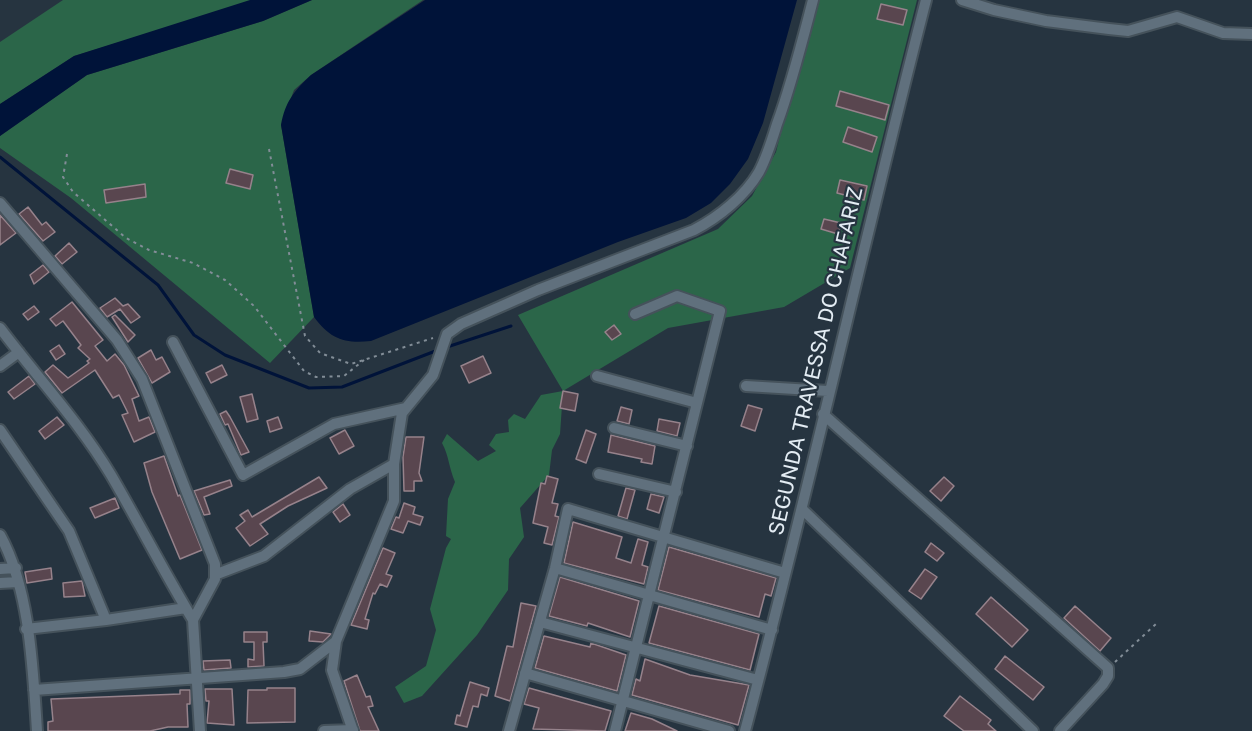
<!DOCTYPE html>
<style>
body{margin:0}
canvas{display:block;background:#263440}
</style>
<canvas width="1252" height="731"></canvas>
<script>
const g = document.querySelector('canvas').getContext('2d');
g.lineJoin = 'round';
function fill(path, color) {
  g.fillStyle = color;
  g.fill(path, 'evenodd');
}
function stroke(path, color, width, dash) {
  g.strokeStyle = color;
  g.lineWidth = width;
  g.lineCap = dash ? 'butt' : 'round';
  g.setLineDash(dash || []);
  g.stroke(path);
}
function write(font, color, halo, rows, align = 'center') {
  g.font = font + ' "Golos Text",sans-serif';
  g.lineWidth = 4.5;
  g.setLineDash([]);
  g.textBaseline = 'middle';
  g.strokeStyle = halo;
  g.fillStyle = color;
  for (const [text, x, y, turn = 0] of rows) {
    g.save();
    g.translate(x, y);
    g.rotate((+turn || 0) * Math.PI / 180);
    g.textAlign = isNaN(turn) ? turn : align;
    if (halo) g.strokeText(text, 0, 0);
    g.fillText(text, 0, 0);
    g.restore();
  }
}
fill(new Path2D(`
 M63,0H259L74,56L0,104V42Z
 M312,0H423L311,75L294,90L281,125L314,317L270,363L71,198L0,148V136L87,75L263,21Z
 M813,0H917L850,268L784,307L668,328L563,391L560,434L552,450L549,475L520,508L524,537L509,559L508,590L477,635L422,696L404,703L395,687L426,666L436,630L430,609L446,548L451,539L446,536L448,499L455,482C449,468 449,456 442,443L447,434L478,461L496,451L489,445L496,434L509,432L508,420L514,414L525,419L541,395L563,391L518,315L718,229L752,196L776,152Z`), '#2b6649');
fill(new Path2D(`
 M250,0H312L263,21L87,75L0,136V104L74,56Z
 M425,0H797L763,123L748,159L730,184L711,203L686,218L618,242L371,341C345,344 330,339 314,317L281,125C285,102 294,91 311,75Z`), '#001339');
stroke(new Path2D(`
 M0,157L158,285L194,335L225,355L309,388L342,387L438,350
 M447,347L511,326`), '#001339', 3);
const building = new Path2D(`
 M881,4L907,10L903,25L877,19Z
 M840,91L889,105L885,120L836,106Z
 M848,127L877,137L872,152L843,142Z
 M230,169L253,175L250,189L226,183Z
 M840,180L867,186L864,200L837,193Z
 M145,184L146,197L106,203L104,190Z
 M28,207L42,225L46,222L55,232L43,241L19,214Z
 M0,215L16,233L0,245Z
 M824,219L841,223L838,234L821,229Z
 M69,243L77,252L62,264L55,256Z
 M43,265L49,272L34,284L30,275Z
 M115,298L123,306L128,304L140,317L131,323L120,309L107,317L100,308Z
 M72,302L103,340L95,346L107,361L115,354L124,365L139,396L132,399L139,421L149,417L155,432L134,442L122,415L128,413L119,395L113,398L95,370L62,393L45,372L53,365L68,378L89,363L87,361L90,359L78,348L81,345L63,321L56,326L50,319Z
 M34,306L39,312L28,320L23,314Z
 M115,315L135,335L128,342L112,317Z
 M614,325L621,334L612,340L605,332Z
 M59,345L65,354L56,360L50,351Z
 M151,350L156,360L162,357L170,372L152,383L138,358Z
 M483,356L491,373L469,383L461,366Z
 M222,365L227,375L211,383L206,373Z
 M29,376L35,384L14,399L8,392Z
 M563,391L578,394L575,411L560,408Z
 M252,394L258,419L247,422L240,397Z
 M748,405L762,409L755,431L741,426Z
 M621,407L632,410L629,424L617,421Z
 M226,411L230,417L249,452L241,455L228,424L225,425L220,414Z
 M57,417L64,425L45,439L39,431Z
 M278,417L282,428L270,432L267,421Z
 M659,419L680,423L677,436L657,431Z
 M345,430L354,446L339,454L330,438Z
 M586,430L596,434L586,463L576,459Z
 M611,435L655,446L652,464L641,462L642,459L608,452Z
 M406,437H424L419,473L422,481H414V491H404L403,457Z
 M164,456L178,496L180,495L202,550L180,559L152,492L144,463Z
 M547,476L558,479L552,503L558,504L555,516L559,517L552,545L544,543L548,527L533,523L541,483L545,484Z
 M319,477L327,488L288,506L260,524L268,534L250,546L236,528L245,521L240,515L248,510L252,517Z
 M944,477L954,486L941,501L930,491Z
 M230,480L232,486L204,497L210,514L204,515L194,491Z
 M626,488L635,490L627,519L618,516Z
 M651,494L664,497L659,513L647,509Z
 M115,498L119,508L95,518L90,508Z
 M404,503L415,507L413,514L423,517L420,525L408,521L403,533L391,529L396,517L399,518Z
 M343,504L350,515L340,522L333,512Z
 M573,522L622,537L616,558L631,563L638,539L648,542L642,565L648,567L644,584L564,563Z
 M931,543L944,553L937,561L925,552Z
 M669,547L776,578L771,596L765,594L759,617L658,590Z
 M383,548L395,553L386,574L392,576L387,587L380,584L375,594L373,593L365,619L369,620L367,629L351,625Z
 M51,568L52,579L27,583L25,572Z
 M925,569L937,577L921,599L909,591Z
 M560,577L639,601L630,637L588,623L587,626L549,616Z
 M82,581L85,596L64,597L63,583Z
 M991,597L1028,630L1012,647L976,614Z
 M521,603L536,606L510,701L495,696L507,646L513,647Z
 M659,606L759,634L750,670L649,643Z
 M1075,606L1111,638L1100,651L1064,618Z
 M310,631L331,634L323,642L309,641Z
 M244,632H267V642H263L264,666L248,667V659L254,660V642H244Z
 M544,636L590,647L591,643L626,655L617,691L535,668Z
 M1005,656L1044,687L1033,700L995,669Z
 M645,659L690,675L749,685L738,725L632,695L636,679L640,681Z
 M230,660L231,668L204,670L203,661Z
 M357,675L366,697L370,696L373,706L368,707L379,731H360L344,681Z
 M470,682L489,688L487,696L481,694L478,707L473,706L467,727L455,724L457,715L460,716Z
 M267,688H295V722L247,723L248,690H267Z
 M529,688L611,711L605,731L533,729L539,708L524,704Z
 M205,689H232L234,725L207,723L209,701H206Z
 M180,690H190V704H187L188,727H168L150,731H48V722L53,721L51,699L180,694Z
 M960,696L991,720L988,724L996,731H964L944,716Z
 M631,713L652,719L677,731H625Z`);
fill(building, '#59464f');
stroke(building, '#96828b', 1.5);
const street = new Path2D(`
 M962,0L994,10L1046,21L1109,29L1128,31L1177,17L1223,33L1252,34
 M0,203L117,340L142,379L215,564V579L193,620L200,731
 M0,328C37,377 80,423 111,475C139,523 164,572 193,620
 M173,342L243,475L334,424L406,408
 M0,366L19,352
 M597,376L697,403
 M746,386L828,391
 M823,414L1108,668V676L1103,684L1060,731
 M614,428L687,446
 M0,430L69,531L106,620L186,608
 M599,474L676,492
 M802,509L1033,731
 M0,535C30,589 33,670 37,731
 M555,568L772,630
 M0,569L16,568
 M217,574L264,556L350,489L394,464
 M0,583L18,582
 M540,622L758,680
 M26,629L106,620
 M525,673L729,731
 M34,690L284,672L300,669L335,642
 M324,731L353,730
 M353,731L332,670L336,641L394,501V464L402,413L433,375L447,334L461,324L538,290L694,230C719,217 745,196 759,172C767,157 772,140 777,124C792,83 802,42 813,0
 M509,731L555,568L568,509L785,573
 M615,731L720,311L677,296L635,314
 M745,731C810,488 863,243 926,0`);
stroke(street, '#45525b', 14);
stroke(new Path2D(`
 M269,149L305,336L320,353L351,364L433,338
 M67,154L63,177L73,192L126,238L149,250L193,263L225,280L254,306L304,371L316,377L344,376L364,360
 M1115,662L1157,623`), '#828d97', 2, [3, 4.5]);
stroke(street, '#60707d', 10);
write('21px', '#e3ecf3', '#263440', [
 ["SEGUNDA TRAVESSA DO CHAFARIZ",816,361,-77]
]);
</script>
